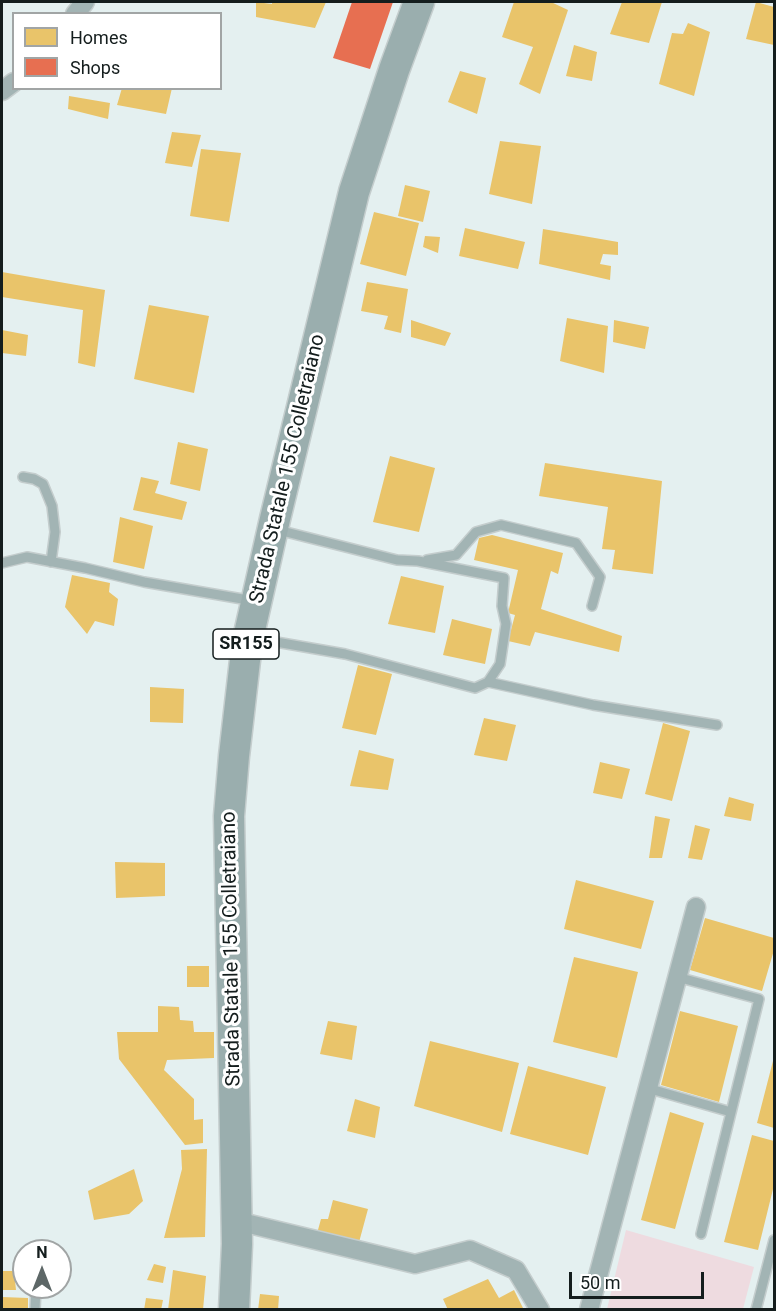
<!DOCTYPE html>
<style>
body{margin:0}
#map{position:relative;width:776px;height:1311px;overflow:hidden;background:#e4f0f0;font-family:Roboto,sans-serif}
canvas{display:block}
.frame{position:absolute;inset:0;border:3px solid #141d1d;pointer-events:none}
.legend{position:absolute;left:12px;top:12px;width:210px;height:78px;box-sizing:border-box;background:#fff;border:2px solid #a1a5a5;margin:0;padding:8px 10px;list-style:none;font-size:18px;color:#141d1d}
.legend li{display:flex;align-items:center;gap:12px;height:30px}
.legend b{width:30px;border:2px solid #a1a5a5}
.north{position:absolute;left:12px;top:1239px;width:60px;height:60px;box-sizing:border-box;background:#fff;border:2px solid #a1a5a5;border-radius:50%;rotate:0deg;font-size:16px;font-weight:700;line-height:24px;text-align:center;color:#141d1d}
.north::after{content:'';display:block;margin:auto;width:21px;height:27px;background:#5d6767;clip-path:polygon(50% 0,100% 100%,50% 72%,0 100%)}
.scale{position:absolute;left:569px;top:1272px;width:135px;height:27px;box-sizing:border-box;border:3px solid #141d1d;border-top:0;padding-left:8px;font-size:18px;line-height:21px;white-space:nowrap;color:#141d1d;-webkit-text-stroke:4px #fff;paint-order:stroke}
</style>
<div id="map">
<canvas width="776" height="1311"></canvas>
<div class="frame"></div>
<ul class="legend">
<li><b style="height:16px;background:#e9c46a"></b>Homes</li>
<li><b style="height:16px;background:#e76f51"></b>Shops</li>
</ul>
<div class="north">N</div>
<div class="scale">50 m</div>
</div>
<script>
const g = document.querySelector('canvas').getContext('2d');
g.lineJoin = 'round';
function fill(path, color) {
  g.fillStyle = color;
  g.fill(path, 'evenodd');
}
function stroke(path, color, width, dash) {
  g.strokeStyle = color;
  g.lineWidth = width;
  g.lineCap = dash ? 'butt' : 'round';
  g.setLineDash(dash || []);
  g.stroke(path);
}
function write(font, color, halo, rows, align = 'center') {
  g.font = font + ' Roboto,sans-serif';
  g.lineWidth = 6;
  g.setLineDash([]);
  g.textBaseline = 'middle';
  g.strokeStyle = halo;
  g.fillStyle = color;
  for (const [text, x, y, turn = 0] of rows) {
    g.save();
    g.translate(x, y);
    g.rotate((+turn || 0) * Math.PI / 180);
    g.textAlign = isNaN(turn) ? turn : align;
    if (halo) g.strokeText(text, 0, 0);
    g.fillText(text, 0, 0);
    g.restore();
  }
}
fill(new Path2D(`
 M626,1230L754,1267L743,1309H607Z`), '#eedbe0');
fill(new Path2D(`
 M256,2L272,4V2H326L315,28L256,17Z
 M514,2H551L568,10L540,94L519,84L533,47L502,37Z
 M622,2H662L649,43L610,34Z
 M756,2L774,7V45L746,39Z
 M688,23L710,32L694,96L659,84L672,33L683,34Z
 M574,45L597,52L592,81L566,76Z
 M460,71L486,78L477,114L448,102Z
 M122,88H172L166,114L117,105Z
 M69,96L110,103L108,119L68,109Z
 M172,132L201,135L192,167L165,163Z
 M500,141L541,146L532,204L489,194Z
 M201,149L241,153L229,222L190,216Z
 M405,185L430,191L423,222L398,216Z
 M374,212L419,223L406,276L360,264Z
 M465,228L525,242L518,269L459,256Z
 M543,229L618,242V255L603,254L600,264L611,266L610,280L539,264Z
 M425,236L440,237L438,253L423,247Z
 M2,272L105,290L95,367L78,363L83,310L2,297Z
 M367,282L408,289L401,333L384,329L388,316L361,311Z
 M149,305L209,316L194,393L134,379Z
 M567,318L608,326L604,373L560,361Z
 M411,320L451,333L445,346L411,337Z
 M614,320L649,327L645,349L613,342Z
 M2,330L28,335L26,356L2,353Z
 M178,442L208,449L200,491L170,484Z
 M390,456L435,468L419,532L373,522Z
 M545,463L662,481L653,574L612,569L615,550L602,549L608,507L539,496Z
 M141,477L159,481L155,493L187,502L182,520L133,510Z
 M120,517L153,526L144,569L113,562Z
 M492,535L563,553L558,574L551,571L541,609L622,636L619,652L535,632L530,646L508,641L515,615L508,613L518,570L474,560L479,538Z
 M72,575L110,583L109,592L118,599L114,626L95,621L87,634L65,607Z
 M401,576L444,586L435,633L388,624Z
 M452,619L492,629L485,664L443,655Z
 M358,665L392,674L376,735L342,728Z
 M150,687L184,689L183,723L150,722Z
 M484,718L516,725L507,761L474,755Z
 M663,723L690,731L672,801L645,794Z
 M359,750L394,759L388,790L350,786Z
 M600,762L630,769L622,799L593,793Z
 M729,797L754,804L751,821L724,816Z
 M655,816L670,819L662,858H649Z
 M695,825L710,829L702,860L688,858Z
 M115,862L165,863V896L116,898Z
 M576,880L654,901L641,949L564,929Z
 M705,918L774,938V950L762,991L690,970Z
 M574,957L638,972L617,1058L553,1042Z
 M187,966H209V987H187Z
 M158,1006L179,1007L180,1020L193,1021L194,1032H214V1058L167,1060L164,1070L194,1099V1120L203,1119V1143L185,1145L119,1059L117,1032H158Z
 M680,1011L738,1026L719,1102L661,1085Z
 M328,1021L357,1026L352,1060L320,1054Z
 M430,1041L519,1063L502,1132L414,1106Z
 M774,1057V1128L757,1123Z
 M528,1066L606,1087L588,1155L510,1134Z
 M355,1099L380,1107L375,1138L347,1131Z
 M670,1112L704,1123L675,1229L641,1220Z
 M752,1135L774,1141V1185L758,1250L724,1242Z
 M207,1149L205,1237L164,1238L182,1169L181,1150Z
 M134,1169L143,1201L129,1214L94,1220L88,1191Z
 M333,1200L368,1209L358,1246L316,1237L321,1219H328Z
 M154,1264L166,1267L163,1283L147,1280Z
 M173,1270L206,1276L203,1310H168Z
 M2,1271H14L16,1290H2Z
 M488,1279L499,1298L514,1290L524,1310H448L443,1299Z
 M260,1294L279,1296L278,1310H258Z
 M2,1297L28,1298V1310H2Z
 M146,1298L163,1300L161,1310H144Z`), '#e9c46a');
fill(new Path2D(`
 M352,2H393L370,69L333,58Z`), '#e76f51');
const lane = new Path2D(`
 M23,477L34,479L43,484L52,506L55,532L51,562
 M427,560L456,555L476,532L501,525L576,543L600,577L592,606
 M2,563L27,557L85,568L144,582L254,601
 M253,638L345,654L475,688L488,682L500,664L506,624L502,606L504,578L418,561L397,560L278,530
 M488,682L593,705L717,725
 M677,977L759,999L701,1234
 M647,1088L731,1112
 M35,1310L36,1287
 M756,1310L774,1240`);
const street = new Path2D(`
 M75,14L85,2
 M2,91L14,82
 M237,1221L415,1264L470,1250L516,1270L540,1310
 M589,1310L696,907`);
const primary = new Path2D(`
 M234,1310L237,1244L229,816L234,756L247,643L275,519L354,192L394,70L419,2`);
stroke(lane, '#c4cdcd', 12);
stroke(street, '#c4cdcd', 21);
stroke(primary, '#c4cdcd', 33);
stroke(lane, '#a2b4b4', 9);
stroke(street, '#a2b4b4', 18);
stroke(primary, '#9aaeae', 30);
for (const [x, y, w] of [
 [246,644,66]
]) {
  const box = new Path2D();
  box.roundRect(x - w / 2, y - 15, w, 30, 4.5);
  g.fillStyle = '#fff';
  g.fill(box);
  stroke(box, '#141d1d', 1.5);
}
write('bold 18px', '#141d1d', null, [
 ["SR155",246,644]
]);
write('20px', '#141d1d', '#fff', [
 ["Strada Statale 155 Colletraiano",288,469,-77],
 ["Strada Statale 155 Colletraiano",232,949,-91]
]);
</script>
